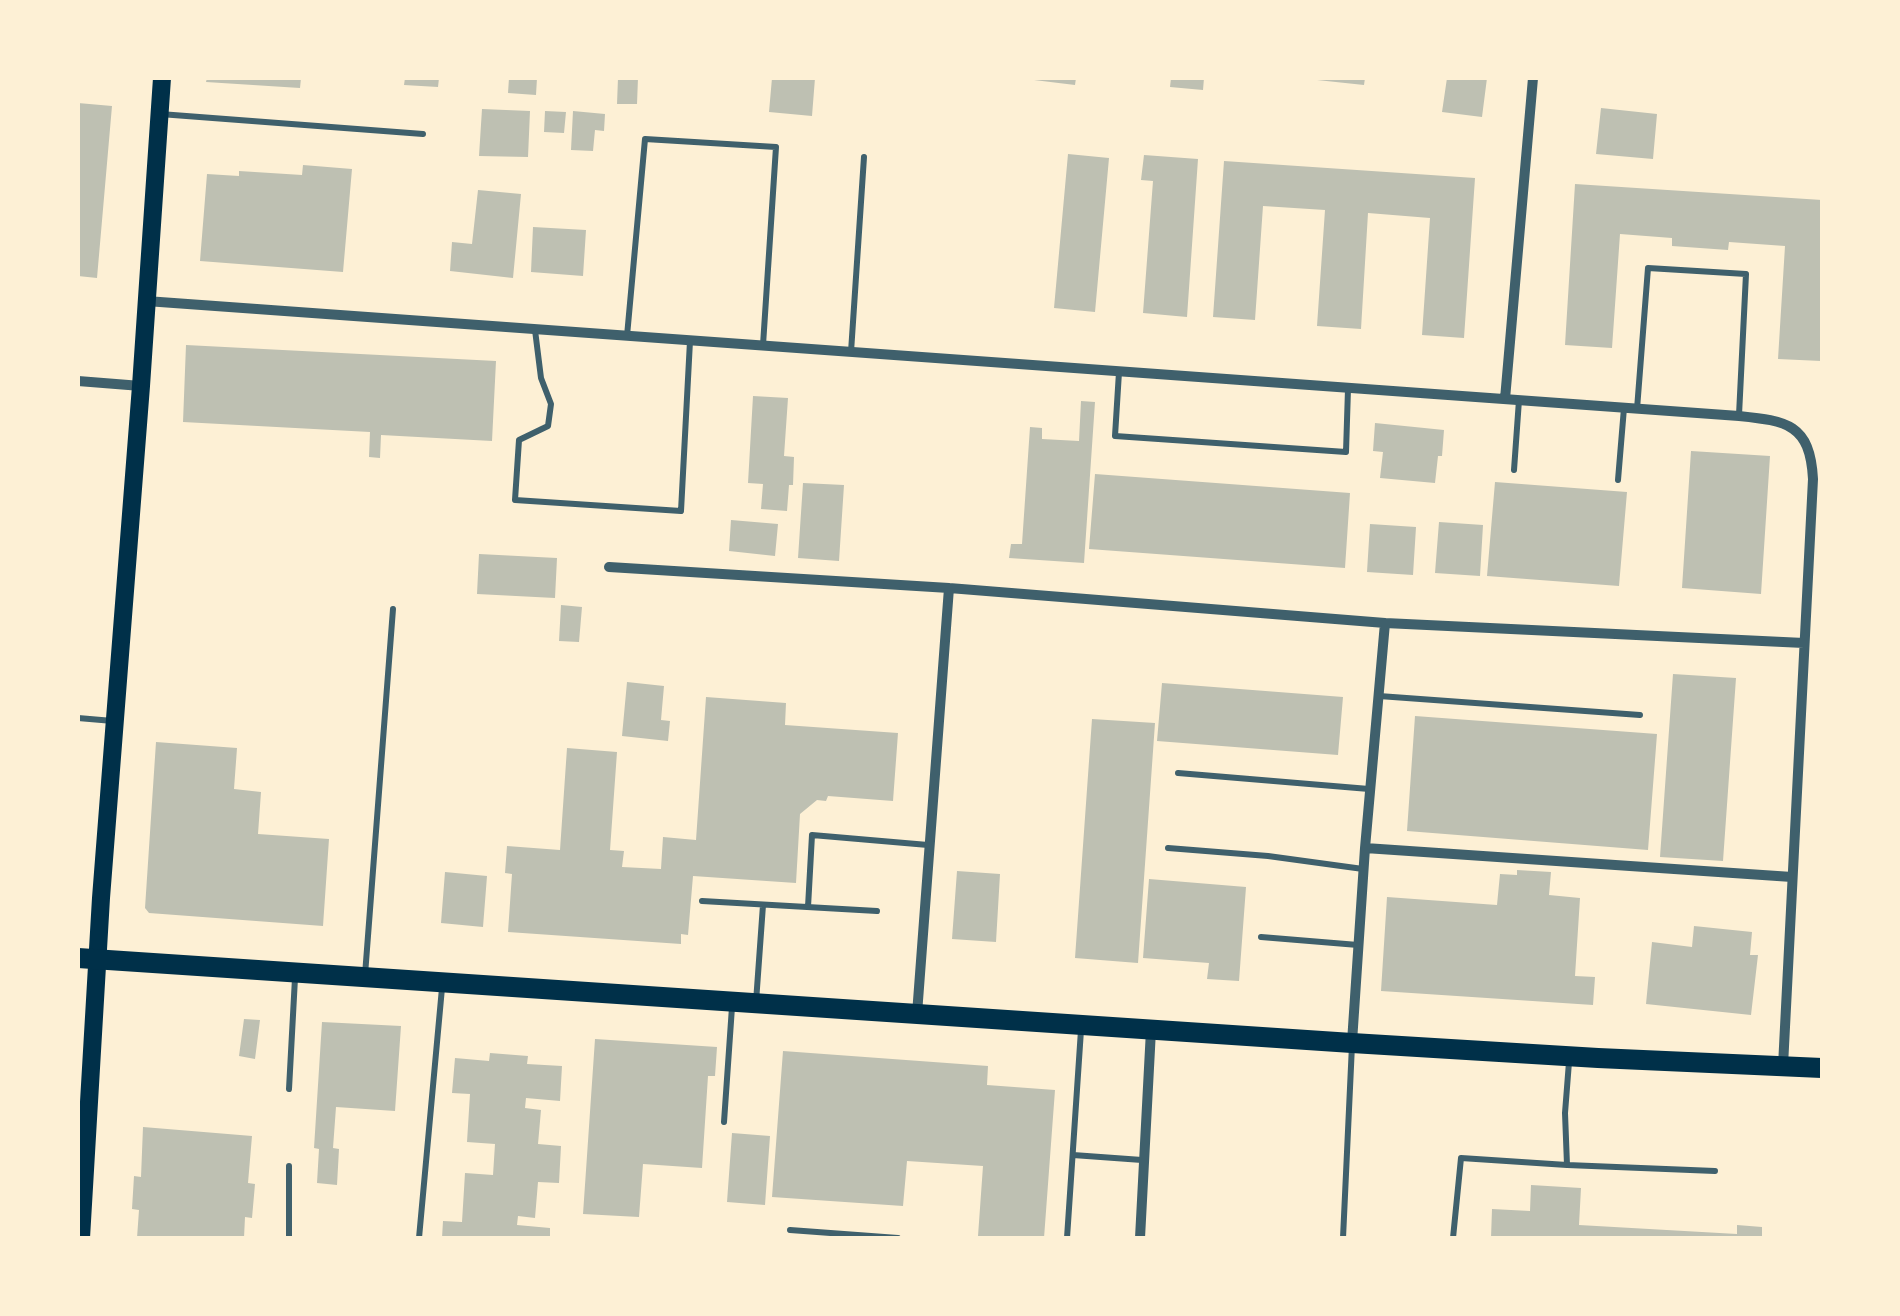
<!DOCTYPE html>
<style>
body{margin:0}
#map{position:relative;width:1900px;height:1316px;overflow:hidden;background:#fdf0d5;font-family:Merriweather,serif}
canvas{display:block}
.frame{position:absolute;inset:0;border:80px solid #fdf0d5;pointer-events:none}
</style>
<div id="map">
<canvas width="1900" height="1316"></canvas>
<div class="frame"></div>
</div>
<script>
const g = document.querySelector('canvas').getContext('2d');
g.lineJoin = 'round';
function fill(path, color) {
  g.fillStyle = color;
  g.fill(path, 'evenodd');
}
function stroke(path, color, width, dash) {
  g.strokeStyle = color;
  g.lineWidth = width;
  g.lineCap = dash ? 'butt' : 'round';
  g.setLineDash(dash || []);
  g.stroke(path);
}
fill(new Path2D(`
 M207,78H301L300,88L206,82Z
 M405,78H439L438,87L404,85Z
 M509,78H537L536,95L508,93Z
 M618,78H638L637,104H617Z
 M772,78H815L812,116L769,112Z
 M1034,78H1076L1075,85L1034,80Z
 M1171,78H1204L1203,90L1170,87Z
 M1317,78H1365L1364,85L1317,80Z
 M1447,78H1487L1482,117L1442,112Z
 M78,103L112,106L97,278L78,276Z
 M1601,108L1657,114L1653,159L1596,154Z
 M482,109L530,111L528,157L479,156Z
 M545,111L566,112L564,133L544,132Z
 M573,111L605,114L604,131L595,130L593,151L571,150Z
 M1068,154L1109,158L1095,312L1054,308Z
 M1144,155L1198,159L1187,317L1143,313L1153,181L1141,180Z
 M1224,161L1475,178L1464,338L1422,335L1430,218L1368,213L1361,329L1317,326L1325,210L1263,206L1255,320L1213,317Z
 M303,165L352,169L343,272L200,261L207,174L239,176V171L302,175Z
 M1575,184L1822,200L1821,361L1778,359L1785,246L1729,242L1728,250L1672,246V238L1620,234L1612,348L1565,345Z
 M478,190L521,194L513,278L450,271L452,242L472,244Z
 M533,227L586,230L583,276L531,272Z
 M186,345L496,361L492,441L381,435L380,458L369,457L370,432L183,422Z
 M753,396L788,398L784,456L794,457L793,485H789L787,511L761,509L763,484L748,483Z
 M1081,401L1095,402L1084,563L1009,558L1011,544H1022L1030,427L1042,428V439L1079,441Z
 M1375,423L1444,430L1442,456H1438L1435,483L1380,478L1383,452L1373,451Z
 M1691,451L1770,456L1761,594L1682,588Z
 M1095,474L1350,493L1345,568L1089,549Z
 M1495,482L1627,492L1619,586L1487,576Z
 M803,483L844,485L839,561L798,558Z
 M731,520L778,524L775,556L729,551Z
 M1439,522L1483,525L1480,576L1435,573Z
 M1370,524L1416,527L1413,575L1367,572Z
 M479,554L557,558L555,598L477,594Z
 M561,605L582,607L579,642L559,641Z
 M1673,674L1736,678L1723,861L1660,857Z
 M627,682L664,686L661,720L670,721L668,741L622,736Z
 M1162,683L1343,697L1338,755L1157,741Z
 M706,697L786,703L785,725L898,733L893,801L828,796L826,801L817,800L800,814L796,883L693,876L688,935L681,934V944L508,932L512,874L505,873L507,846L560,850L567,748L617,752L610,850L624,851L622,867L661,869L663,837L696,840Z
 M1415,716L1657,734L1648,850L1407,831Z
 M1092,719L1155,723L1138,963L1075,958Z
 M156,742L237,748L234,789L261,792L258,834L329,839L323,926L149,913L145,908Z
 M1517,870L1551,872L1549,895L1580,898L1575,976L1595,977L1593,1005L1381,991L1387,897L1497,905L1500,874L1517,875Z
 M957,871L1000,874L996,942L952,939Z
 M445,872L487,876L483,927L441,923Z
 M1149,879L1246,887L1239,981L1207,979L1209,963L1143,958Z
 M1694,926L1752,932L1750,955H1758L1751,1015L1646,1004L1652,942L1692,947Z
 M244,1019L260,1020L255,1059L239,1056Z
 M322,1022L401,1026L395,1111L336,1107L333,1148L339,1149L337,1185L317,1183L319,1149L314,1148Z
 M595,1039L717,1047L715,1076H708L702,1168L643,1164L639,1217L583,1214Z
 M783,1051L988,1066L987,1085L1055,1090L1044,1238L978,1236L983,1166L907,1161L903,1206L772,1197Z
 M490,1053L528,1056L527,1064L562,1066L560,1101L526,1098L525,1108L541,1110L538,1144L561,1146L559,1183L538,1182L535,1218L518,1216L517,1225L550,1228V1238H442L443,1221L462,1222L465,1173L493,1175L495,1144L467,1142L470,1094L452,1093L455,1058L489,1061Z
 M143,1127L252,1136L248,1183L255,1184L252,1218L245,1217L244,1238H137L139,1210L132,1209L134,1176L141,1177Z
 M732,1133L770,1136L765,1205L727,1202Z
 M1531,1185L1581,1188L1579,1225L1737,1234V1225L1762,1227V1238H1491L1492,1209L1530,1211Z`), '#bec0b2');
stroke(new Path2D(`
 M160,114L423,134
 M535,330L541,378L551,404L548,426L519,440L515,500L681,511L690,341
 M627,336L645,139L776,147L763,345
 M851,352L864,157
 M1119,372L1115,436L1346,452L1348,389
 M1637,409L1648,268L1746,274L1739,415
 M1514,470L1519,400
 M1618,480L1624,408
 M1379,696L1640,715
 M78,718L113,721
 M1178,773L1369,789
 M1168,848L1268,856L1363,869
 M702,901L877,911
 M808,907L812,835L928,845
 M1261,937L1358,945
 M365,975L393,609
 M756,1002L763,905
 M289,1089L295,978
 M724,1122L732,1007
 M1073,1155L1142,1160
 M1567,1165L1565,1113L1569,1062
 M790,1230L898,1238
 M289,1238V1166
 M419,1238L442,988
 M1067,1238L1081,1030
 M1343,1238L1352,1045
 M1453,1238L1461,1158L1567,1165L1715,1171`), '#3f606c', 6);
stroke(new Path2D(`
 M146,301L1739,416C1787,421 1810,424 1813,479L1783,1066
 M78,381L141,386
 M1505,399L1533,78
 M609,567L949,588L1385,623L1804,643
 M1365,848L1792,877
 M917,1014L949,588
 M1352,1042L1365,848L1385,623
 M1140,1238L1151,1030`), '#3f606c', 10);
stroke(new Path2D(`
 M81,1238L101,898L141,386L162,78`), '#003049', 18);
stroke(new Path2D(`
 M78,958L1352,1043L1598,1058L1822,1068`), '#003049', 20);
</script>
